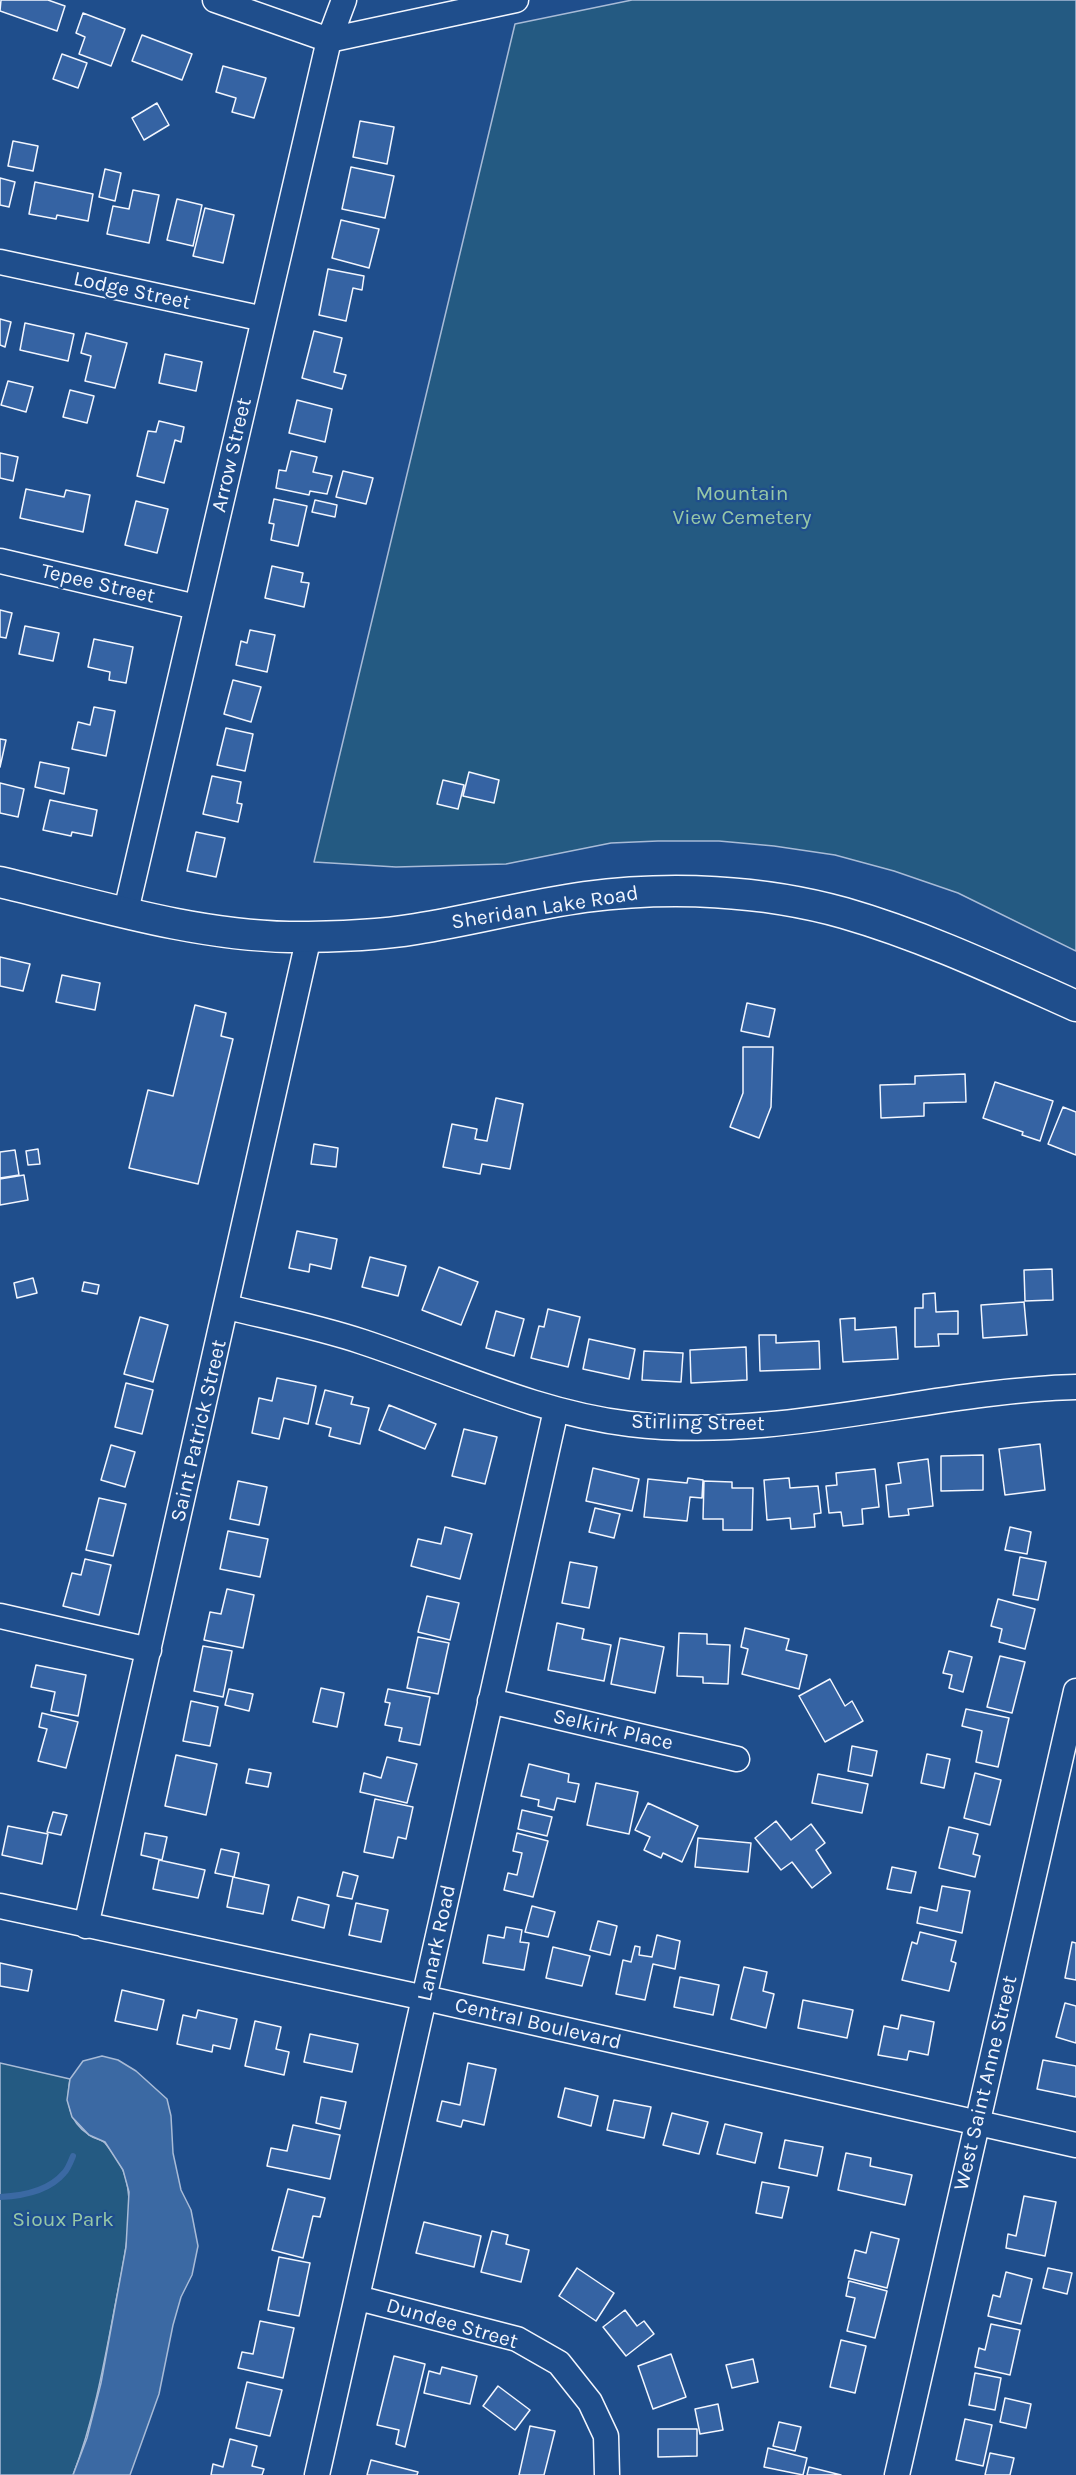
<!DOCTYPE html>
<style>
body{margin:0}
canvas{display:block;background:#1f4e8c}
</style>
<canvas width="1076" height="2475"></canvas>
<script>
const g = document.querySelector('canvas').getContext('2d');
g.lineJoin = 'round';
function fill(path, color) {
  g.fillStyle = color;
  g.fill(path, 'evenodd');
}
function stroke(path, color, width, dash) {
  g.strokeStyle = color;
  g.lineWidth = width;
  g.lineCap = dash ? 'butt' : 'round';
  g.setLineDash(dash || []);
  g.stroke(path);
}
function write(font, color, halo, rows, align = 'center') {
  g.font = font + ' Karla,sans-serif';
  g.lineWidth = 4.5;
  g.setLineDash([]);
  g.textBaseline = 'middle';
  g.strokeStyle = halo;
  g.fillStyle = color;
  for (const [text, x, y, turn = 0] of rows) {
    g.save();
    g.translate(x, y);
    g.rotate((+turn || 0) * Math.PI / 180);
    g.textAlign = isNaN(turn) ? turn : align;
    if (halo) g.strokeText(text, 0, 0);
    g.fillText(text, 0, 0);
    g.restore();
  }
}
const green = new Path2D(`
 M632,0H1076V951L958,893L894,871L835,855L774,846L719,841H658L611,843L506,864L396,867L314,862L515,24Z
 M0,2063L70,2079C66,2101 68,2121 89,2135C94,2139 101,2139 105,2143C111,2150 119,2162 123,2170C138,2206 122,2269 115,2306C104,2364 94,2420 73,2475H0Z`);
fill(green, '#245a82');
stroke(green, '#a8bbd7', 1.5);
const water = new Path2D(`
 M102,2056L118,2060L136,2071L167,2099L171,2116L173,2153L181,2190L191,2210L198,2246L192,2275L181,2297L173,2325L159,2394L130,2475H73L87,2438L101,2383L126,2247L129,2192L123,2170L105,2142L89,2135L72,2117L67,2100L70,2079L83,2061Z`);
fill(water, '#3b69a3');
stroke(water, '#a8bbd7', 1.5);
stroke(new Path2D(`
 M0,2197C21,2196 49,2191 64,2173C68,2169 71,2161 73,2156`), '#3b69a3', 6);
const building = new Path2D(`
 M1,0H48L65,6L57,31L0,11Z
 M83,13L125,29L111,66L79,54L85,37L76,33Z
 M142,35L192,54L182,80L132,61Z
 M62,54L87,63L78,88L53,79Z
 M223,66L266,78L254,118L232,112L236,98L216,92Z
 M157,103L169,125L144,140L132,118Z
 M360,121L394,127L387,164L353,157Z
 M13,141L38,146L33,171L8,166Z
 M351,167L394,176L385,218L342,209Z
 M105,169L121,173L115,201L99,197Z
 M0,178L15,182L9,207L0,205Z
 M35,182L93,194L88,221L57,215L56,219L29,214Z
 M133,190L159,195L149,243L107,234L113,206L129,209Z
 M177,199L202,205L193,246L167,240Z
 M205,208L234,215L223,263L193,256Z
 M341,220L379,229L369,268L332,258Z
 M328,269L364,276L362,290L353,288L346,321L319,315Z
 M0,319L11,322L5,347L0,345Z
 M25,323L74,334L68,361L20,350Z
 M314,331L342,338L334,372L346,375L342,389L302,378Z
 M86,333L127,343L115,388L85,381L91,356L81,353Z
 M165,354L202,362L196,391L159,383Z
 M8,381L33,387L26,412L1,405Z
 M70,390L94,396L87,423L63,417Z
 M297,400L332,409L325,442L289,433Z
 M159,421L184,427L181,442L175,440L164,483L137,476L148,431L156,432Z
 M291,451L317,457L313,472L332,476L327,494L310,491L309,495L276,488L279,470L286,471Z
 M0,453L18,457L13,481L0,478Z
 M343,471L373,478L366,504L336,497Z
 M26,489L64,497L66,490L90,495L83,532L20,518Z
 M274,499L307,506L298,546L271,540L274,524L269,523Z
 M315,500L337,505L335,517L312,512Z
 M136,501L168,509L157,553L125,545Z
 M272,566L303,573L301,582L309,583L304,607L265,598Z
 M0,610L12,613L6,638L0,637Z
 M25,626L59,633L53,661L19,654Z
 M250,630L275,635L267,672L236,665L241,641L247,643Z
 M94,639L133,647L126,683L109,680L110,672L88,667Z
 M233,680L261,687L251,722L224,714Z
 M94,707L115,711L106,756L72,749L78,722L90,725Z
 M226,728L253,734L245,771L217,765Z
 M0,739L6,740L0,767Z
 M40,762L69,768L64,794L35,787Z
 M469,772L499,780L494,803L463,796Z
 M212,776L241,782L237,803L242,804L238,822L203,814Z
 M443,780L464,785L458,809L437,804Z
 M0,783L24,789L18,817L0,813Z
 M50,800L97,810L92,836L72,832L71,836L43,830Z
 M196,832L225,838L216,877L187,871Z
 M0,957L30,964L23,991L0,986Z
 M62,975L100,983L95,1010L56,1002Z
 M747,1003L775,1009L769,1037L741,1031Z
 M195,1005L226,1013L221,1036L233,1039L198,1184L129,1168L148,1090L173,1096Z
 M743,1047H773L771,1107L759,1138L730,1127L743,1093Z
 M965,1074L966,1102L924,1103V1116L881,1118L880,1085L915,1084V1076Z
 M995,1082L1053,1101L1040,1141L1022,1135L1023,1132L983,1118Z
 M496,1098L523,1104L510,1169L482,1164L480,1174L443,1167L452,1124L477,1129L475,1139L487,1141Z
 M1063,1107L1076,1112V1155L1048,1144Z
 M314,1144L338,1148L336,1167L311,1164Z
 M38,1149L40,1164L28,1165L26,1151Z
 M15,1150L19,1175L0,1178V1152Z
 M24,1175L28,1200L0,1205V1179Z
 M297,1231L337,1239L331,1269L310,1264L309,1272L289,1268Z
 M370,1257L406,1266L398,1296L362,1287Z
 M439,1267L478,1282L461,1325L422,1310Z
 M1052,1269L1053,1300L1025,1301L1024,1270Z
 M33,1278L37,1293L17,1298L14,1283Z
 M84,1282L99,1285L97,1294L82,1291Z
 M935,1293L936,1312L958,1311V1334H938L939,1346L915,1347V1308H923V1294Z
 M1024,1302L1027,1335L983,1338L981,1305Z
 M548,1309L580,1317L568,1367L531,1358L539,1326L544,1327Z
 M496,1311L524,1319L514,1356L486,1348Z
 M140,1317L168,1325L153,1382L124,1374Z
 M855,1318V1330L896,1327L898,1359L843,1362L840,1319Z
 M759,1335H776V1343L819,1341L820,1369L760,1371Z
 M589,1339L635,1349L629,1379L583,1369Z
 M746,1347L747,1380L691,1383L690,1350Z
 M644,1351L683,1353L681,1382L642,1380Z
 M277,1378L316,1386L308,1424L284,1418L279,1439L252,1433L259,1398L272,1401Z
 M126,1383L153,1390L142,1434L115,1427Z
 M325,1390L353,1397L351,1404L369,1408L360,1444L329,1436L331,1428L316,1424Z
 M389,1405L436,1424L425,1449L379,1430Z
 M464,1429L497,1437L485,1484L452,1476Z
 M1040,1444L1045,1490L1005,1495L999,1449Z
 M111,1445L135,1452L125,1487L101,1480Z
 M983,1455V1490L941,1491V1456Z
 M928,1459L933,1506L908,1509L909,1515L889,1517L886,1485L901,1483L898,1463Z
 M593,1468L639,1479L632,1511L586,1501Z
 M875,1469L879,1507L862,1509L863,1524L843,1526L841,1512L829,1513L826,1486L837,1485L836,1473Z
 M688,1478L703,1480L702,1498L690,1497L687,1521L644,1517L648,1479L687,1483Z
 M789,1478L790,1488L818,1486L821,1513L814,1514L815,1527L791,1529L790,1518L767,1520L764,1480Z
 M238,1481L267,1487L259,1525L230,1519Z
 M704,1481L732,1482V1488H753L752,1530H723V1519H703Z
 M99,1498L126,1504L113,1556L86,1550Z
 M595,1508L620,1514L614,1538L589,1532Z
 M445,1527L472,1534L460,1579L411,1566L418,1539L441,1544Z
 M1010,1527L1031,1532L1027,1554L1005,1550Z
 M228,1531L268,1539L260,1577L220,1569Z
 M1020,1557L1046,1562L1038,1600L1013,1595Z
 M85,1559L111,1565L99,1615L63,1606L72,1573L81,1575Z
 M570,1562L597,1567L589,1608L562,1603Z
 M227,1589L254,1595L243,1648L204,1640L210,1612L221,1614Z
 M427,1596L459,1603L450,1640L418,1632Z
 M998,1599L1035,1609L1025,1649L999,1642L1002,1629L991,1626Z
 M557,1623L584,1629L582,1639L611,1645L604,1681L548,1670Z
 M745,1628L789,1639L786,1650L807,1655L799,1689L742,1674L748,1649L741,1647Z
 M679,1633L707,1634V1644L730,1645L728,1684L703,1683V1677L677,1676Z
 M418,1637L449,1643L438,1694L407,1688Z
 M620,1638L664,1647L655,1693L611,1684Z
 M203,1646L232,1651L223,1697L194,1691Z
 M949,1651L972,1657L963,1692L949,1688L952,1675L943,1673Z
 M1000,1656L1025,1662L1012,1713L987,1707Z
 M36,1665L86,1675L78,1716L51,1711L55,1692L31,1687Z
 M830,1679L845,1706L852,1701L863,1721L825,1742L799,1696Z
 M321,1688L344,1693L337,1727L313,1722Z
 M229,1689L253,1694L249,1711L225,1705Z
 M388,1689L430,1697L420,1745L399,1741L402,1728L385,1725L390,1703L385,1702Z
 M191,1701L218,1707L210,1746L183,1741Z
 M966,1709L1009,1718L998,1767L976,1762L982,1731L962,1726Z
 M42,1713L78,1722L66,1768L38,1761L47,1729L39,1727Z
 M852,1746L877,1751L872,1776L848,1771Z
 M927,1754L950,1759L944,1788L921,1783Z
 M176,1755L217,1764L206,1815L165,1806Z
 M387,1757L417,1764L407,1803L360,1792L364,1773L381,1778Z
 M529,1764L569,1774L568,1782L579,1784L575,1802L557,1798L554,1810L538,1806L539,1800L521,1796Z
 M249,1769L271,1773L268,1787L246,1783Z
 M975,1773L1001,1780L990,1825L964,1818Z
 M818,1774L868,1784L862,1813L812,1803Z
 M596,1783L638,1792L629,1834L587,1825Z
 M375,1799L413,1807L406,1839L398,1837L393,1858L364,1852Z
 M648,1803L698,1826L682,1862L663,1853L661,1858L644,1850L650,1837L635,1830Z
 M522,1810L552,1817L547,1836L518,1829Z
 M53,1812L67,1815L61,1835L47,1832Z
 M776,1821L791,1840L811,1824L825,1843L816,1850L831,1873L812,1888L792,1862L781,1870L755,1838Z
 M8,1826L48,1834L42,1864L2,1855Z
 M949,1827L978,1834L973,1854L980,1856L975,1877L939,1868Z
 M145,1833L167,1837L162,1860L141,1855Z
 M517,1833L548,1841L533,1897L504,1890L508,1873L517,1875L522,1853L513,1851Z
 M698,1838L751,1843L748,1872L695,1867Z
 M221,1849L239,1853L234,1877L215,1873Z
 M159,1860L205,1870L198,1898L153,1889Z
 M892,1867L916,1872L911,1893L887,1889Z
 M343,1872L358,1876L352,1899L337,1896Z
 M233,1877L269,1885L263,1914L227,1907Z
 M942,1886L970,1891L962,1933L917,1923L920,1907L937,1911Z
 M298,1897L329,1905L324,1928L292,1920Z
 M356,1903L388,1910L381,1942L349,1935Z
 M532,1906L555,1912L548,1937L525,1932Z
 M598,1921L617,1926L610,1955L590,1950Z
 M506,1927L522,1930L520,1942L529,1943L524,1970L483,1963L488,1935L504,1938Z
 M920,1932L956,1941L951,1961L956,1963L949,1991L902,1980L912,1942L917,1944Z
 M657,1935L680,1941L675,1969L653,1964L645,2000L616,1994L623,1960L631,1962L635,1946L640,1947L639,1955L652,1957Z
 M1072,1942L1076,1943V1980L1065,1978Z
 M553,1947L590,1956L582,1986L546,1978Z
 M0,1963L32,1970L28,1991L0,1986Z
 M744,1967L767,1972L763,1991L774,1994L766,2028L731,2019Z
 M680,1977L719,1985L713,2015L674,2007Z
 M122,1990L164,2000L157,2030L115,2021Z
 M803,2000L853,2010L847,2038L798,2028Z
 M1065,2003L1076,2006V2043L1056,2037Z
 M198,2010L237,2019L230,2049L213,2045L212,2052L177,2044L183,2015L196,2018Z
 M901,2015L934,2022L928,2055L909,2051L907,2060L878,2055L884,2026L898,2029Z
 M255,2021L281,2027L276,2049L289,2052L284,2075L245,2066Z
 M310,2034L358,2044L352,2072L304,2062Z
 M1043,2060L1076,2066V2097L1037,2089Z
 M468,2063L496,2069L484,2125L463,2120L461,2127L437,2121L442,2101L460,2105Z
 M565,2088L598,2096L591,2126L558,2117Z
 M321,2097L346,2102L340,2129L316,2123Z
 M614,2100L651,2107L644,2138L607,2130Z
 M672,2113L708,2122L699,2154L663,2145Z
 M725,2124L762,2133L755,2163L717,2154Z
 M293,2125L340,2135L330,2179L267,2166L271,2148L287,2151Z
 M785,2140L823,2147L817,2176L779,2168Z
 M846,2153L871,2158L870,2166L912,2175L905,2205L838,2190Z
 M762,2182L789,2187L782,2218L756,2213Z
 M288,2189L325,2198L320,2217L313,2216L303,2258L272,2250Z
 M1024,2196L1056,2202L1045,2256L1006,2248L1008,2234L1016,2236Z
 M424,2222L481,2236L474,2267L416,2253Z
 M492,2231L508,2235L506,2244L529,2250L521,2282L481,2272Z
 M871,2232L899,2239L887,2288L848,2278L855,2250L866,2253Z
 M279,2257L310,2263L299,2316L268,2310Z
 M577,2268L614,2293L596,2321L559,2296Z
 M1048,2268L1072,2273L1067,2294L1043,2288Z
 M1006,2272L1032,2279L1021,2324L988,2316L993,2295L1000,2297Z
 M849,2281L887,2291L875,2338L847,2331L855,2298L846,2296Z
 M625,2310L637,2326L644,2321L654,2334L626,2356L603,2327Z
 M260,2321L294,2328L283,2378L238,2368L242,2352L253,2354Z
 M991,2324L1020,2330L1010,2375L975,2367L979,2348L985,2350Z
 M841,2340L866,2346L855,2393L830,2387Z
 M671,2354L686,2397L653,2409L638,2366Z
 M394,2356L425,2364L405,2447L396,2444L399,2430L377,2425Z
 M753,2359L758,2382L732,2388L726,2365Z
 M442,2367L477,2376L470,2404L424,2393L429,2371L440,2374Z
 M975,2373L1001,2378L995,2410L969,2405Z
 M247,2382L282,2390L270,2436L236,2428Z
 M498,2386L530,2410L515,2430L483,2406Z
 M1005,2398L1031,2404L1026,2428L1000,2422Z
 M718,2404L723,2430L700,2434L695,2409Z
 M965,2419L992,2425L983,2466L956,2460Z
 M779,2422L801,2427L795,2451L773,2446Z
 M530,2426L555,2431L544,2475H519Z
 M658,2429H697V2456L658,2457Z
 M230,2439L257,2446L252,2466L264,2469L262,2475H211L213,2464L223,2467Z
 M768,2448L807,2458L803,2475L764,2467Z
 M990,2453L1014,2458L1010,2475H985Z
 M371,2460L418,2472L417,2475H367Z
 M809,2467L841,2475H807Z`);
fill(building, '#3563a3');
stroke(building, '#f2f6ff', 1.5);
const minor = new Path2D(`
 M215,0L329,40L516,0
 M0,262L264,319
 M0,561L196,607
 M126,911L329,40L344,0
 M227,1307C272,1318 318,1327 363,1342C451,1371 537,1413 630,1424C781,1442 927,1391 1076,1387
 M0,1616L149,1650
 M490,1701L737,1759
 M0,1906L425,1998L1076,2145
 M86,1926L309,936
 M358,2298L517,2339L559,2363L590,2402L606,2436L607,2475
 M317,2475L556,1410
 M897,2475L1076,1691`);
const major = new Path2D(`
 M0,882C94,904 191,935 289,937C330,937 375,936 416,929C473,920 528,905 585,897C670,886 762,890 844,913C924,936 1000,972 1076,1006`);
stroke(minor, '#f2f6ff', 27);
stroke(major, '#f2f6ff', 33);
stroke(minor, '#1f4e8c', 24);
stroke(major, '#1f4e8c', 30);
write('21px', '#f2f6ff', '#1f4e8c', [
 ["Lodge Street",132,291,12],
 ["Arrow Street",232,455,-77],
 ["Tepee Street",98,584,13],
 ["Sheridan Lake Road",545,908,-9],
 ["Stirling Street",698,1423,1],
 ["Saint Patrick Street",199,1431,-77],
 ["Selkirk Place",613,1730,13],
 ["Lanark Road",437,1943,-78],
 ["Central Boulevard",538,2024,13],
 ["West Saint Anne Street",986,2083,-77],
 ["Dundee Street",452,2324,16]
]);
write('21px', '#97c8a6', '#1f4e8c', [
 ["Mountain",742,494],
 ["View Cemetery",742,518],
 ["Sioux Park",63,2220]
]);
</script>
